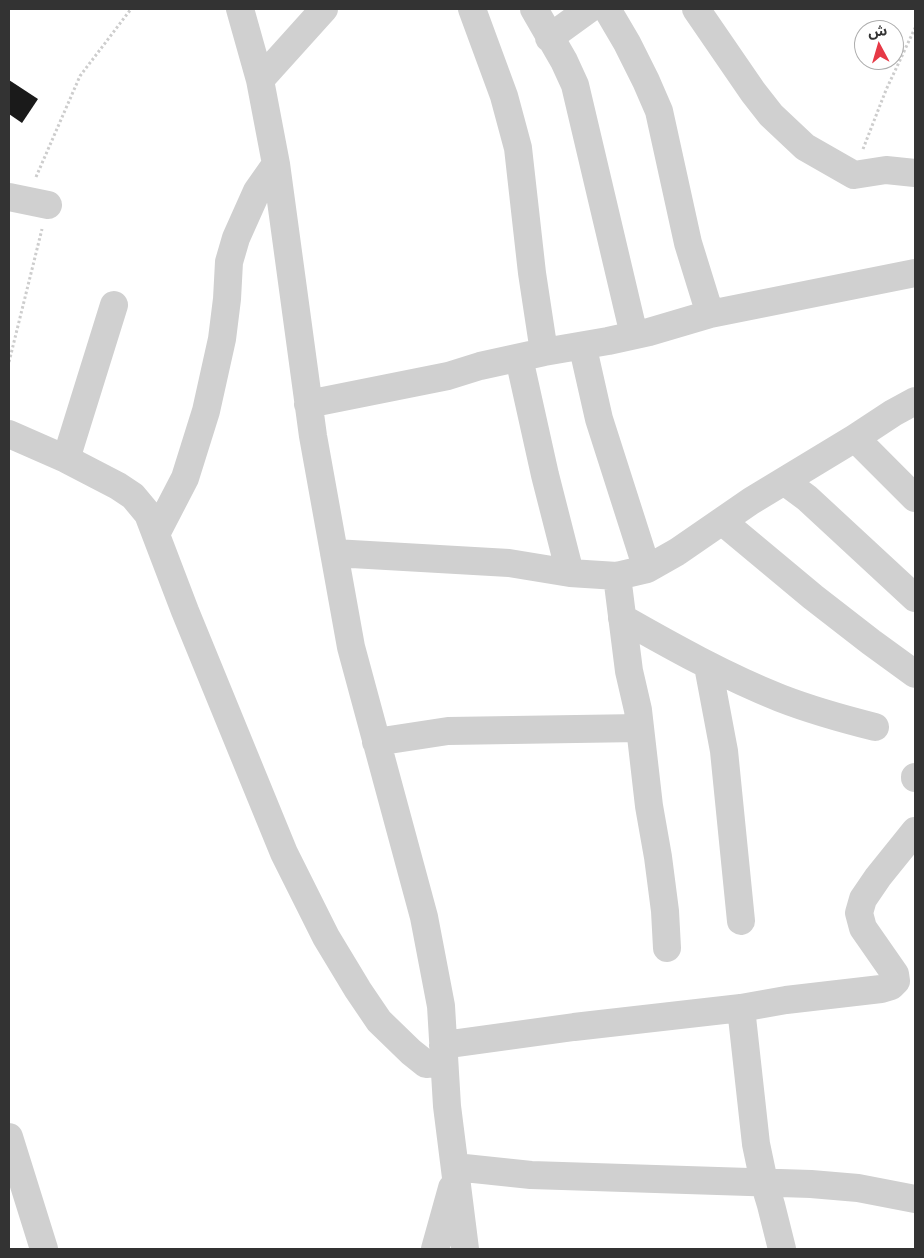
<!DOCTYPE html>
<meta charset="utf-8">
<style>
body{margin:0}
#map{position:relative;width:924px;height:1258px;overflow:hidden;background:#fff;font-family:Manrope,"Noto Sans Arabic",sans-serif}
canvas{display:block}
.frame{position:absolute;inset:0;border:10px solid #333;pointer-events:none}
.north{position:absolute;left:854px;top:20px;width:50px;height:50px;box-sizing:border-box;background:#fff;border:1px solid #adadad;border-radius:50%;rotate:354deg;font-size:14px;font-weight:700;line-height:20px;text-align:center;color:#333}
.north::after{content:'';display:block;margin:auto;width:18px;height:22px;background:#e63946;clip-path:polygon(50% 0,100% 100%,50% 72%,0 100%)}
</style>
<div id="map">
<canvas width="924" height="1258"></canvas>
<div class="frame"></div>
<div class="north">ش</div>
</div>
<script>
const g = document.querySelector('canvas').getContext('2d');
g.lineJoin = 'round';
function fill(path, color) {
  g.fillStyle = color;
  g.fill(path, 'evenodd');
}
function stroke(path, color, width, dash) {
  g.strokeStyle = color;
  g.lineWidth = width;
  g.lineCap = dash ? 'butt' : 'round';
  g.setLineDash(dash || []);
  g.stroke(path);
}
fill(new Path2D(`
 M9,80L38,99L22,123L9,114Z`), '#1a1a1a');
stroke(new Path2D(`
 M863,149L886,90L915,28
 M36,177L80,76L131,9
 M9,362L42,229`), '#cdcdcd', 3, [2.5, 2.5]);
stroke(new Path2D(`
 M240,9L260,80L276,164L313,436L351,647L424,917L441,1006L447,1106L465,1249
 M472,9L504,96L518,148L532,273L544,352
 M534,9L564,61L575,85L634,335
 M607,9L627,43L646,81L659,111L688,243L710,314
 M696,9L753,92L771,115L805,147L854,175L886,170L915,173
 M549,38L589,9
 M260,80L324,9
 M9,197L48,205
 M585,346V357L599,419L647,569
 M519,358L545,475L570,573
 M308,404L448,376L480,366L544,352L608,341L649,332L710,314L915,273
 M9,434L66,459L118,486L133,496L148,514L185,611L284,853L326,937L358,990L379,1021L411,1052L426,1064L444,1062
 M855,438L915,498
 M66,459L114,305
 M784,481L807,498L915,598
 M723,522L813,597L871,642L915,674
 M156,534L185,478L206,411L222,339L227,299L229,262L236,238L257,191L276,164
 M334,553L509,563L570,573L617,576L647,569L677,552L751,501L855,438L893,413L915,401
 M617,576L629,671L638,710L649,806L658,857L665,911L667,948
 M622,618C673,647 725,676 780,698C811,710 843,719 875,727
 M708,666L724,751L741,921
 M376,742L448,731L640,728
 M915,777V778
 M741,1008L756,1144L764,1182L771,1205L782,1249
 M443,1045L574,1027L741,1008L786,1000L881,989L891,986L896,981L895,974L863,928L859,913L863,899L878,877L915,831
 M9,1137L44,1249
 M455,1167L531,1175L811,1184L858,1188L915,1199
 M435,1249L452,1188`), '#d0d0d0', 28);
</script>
